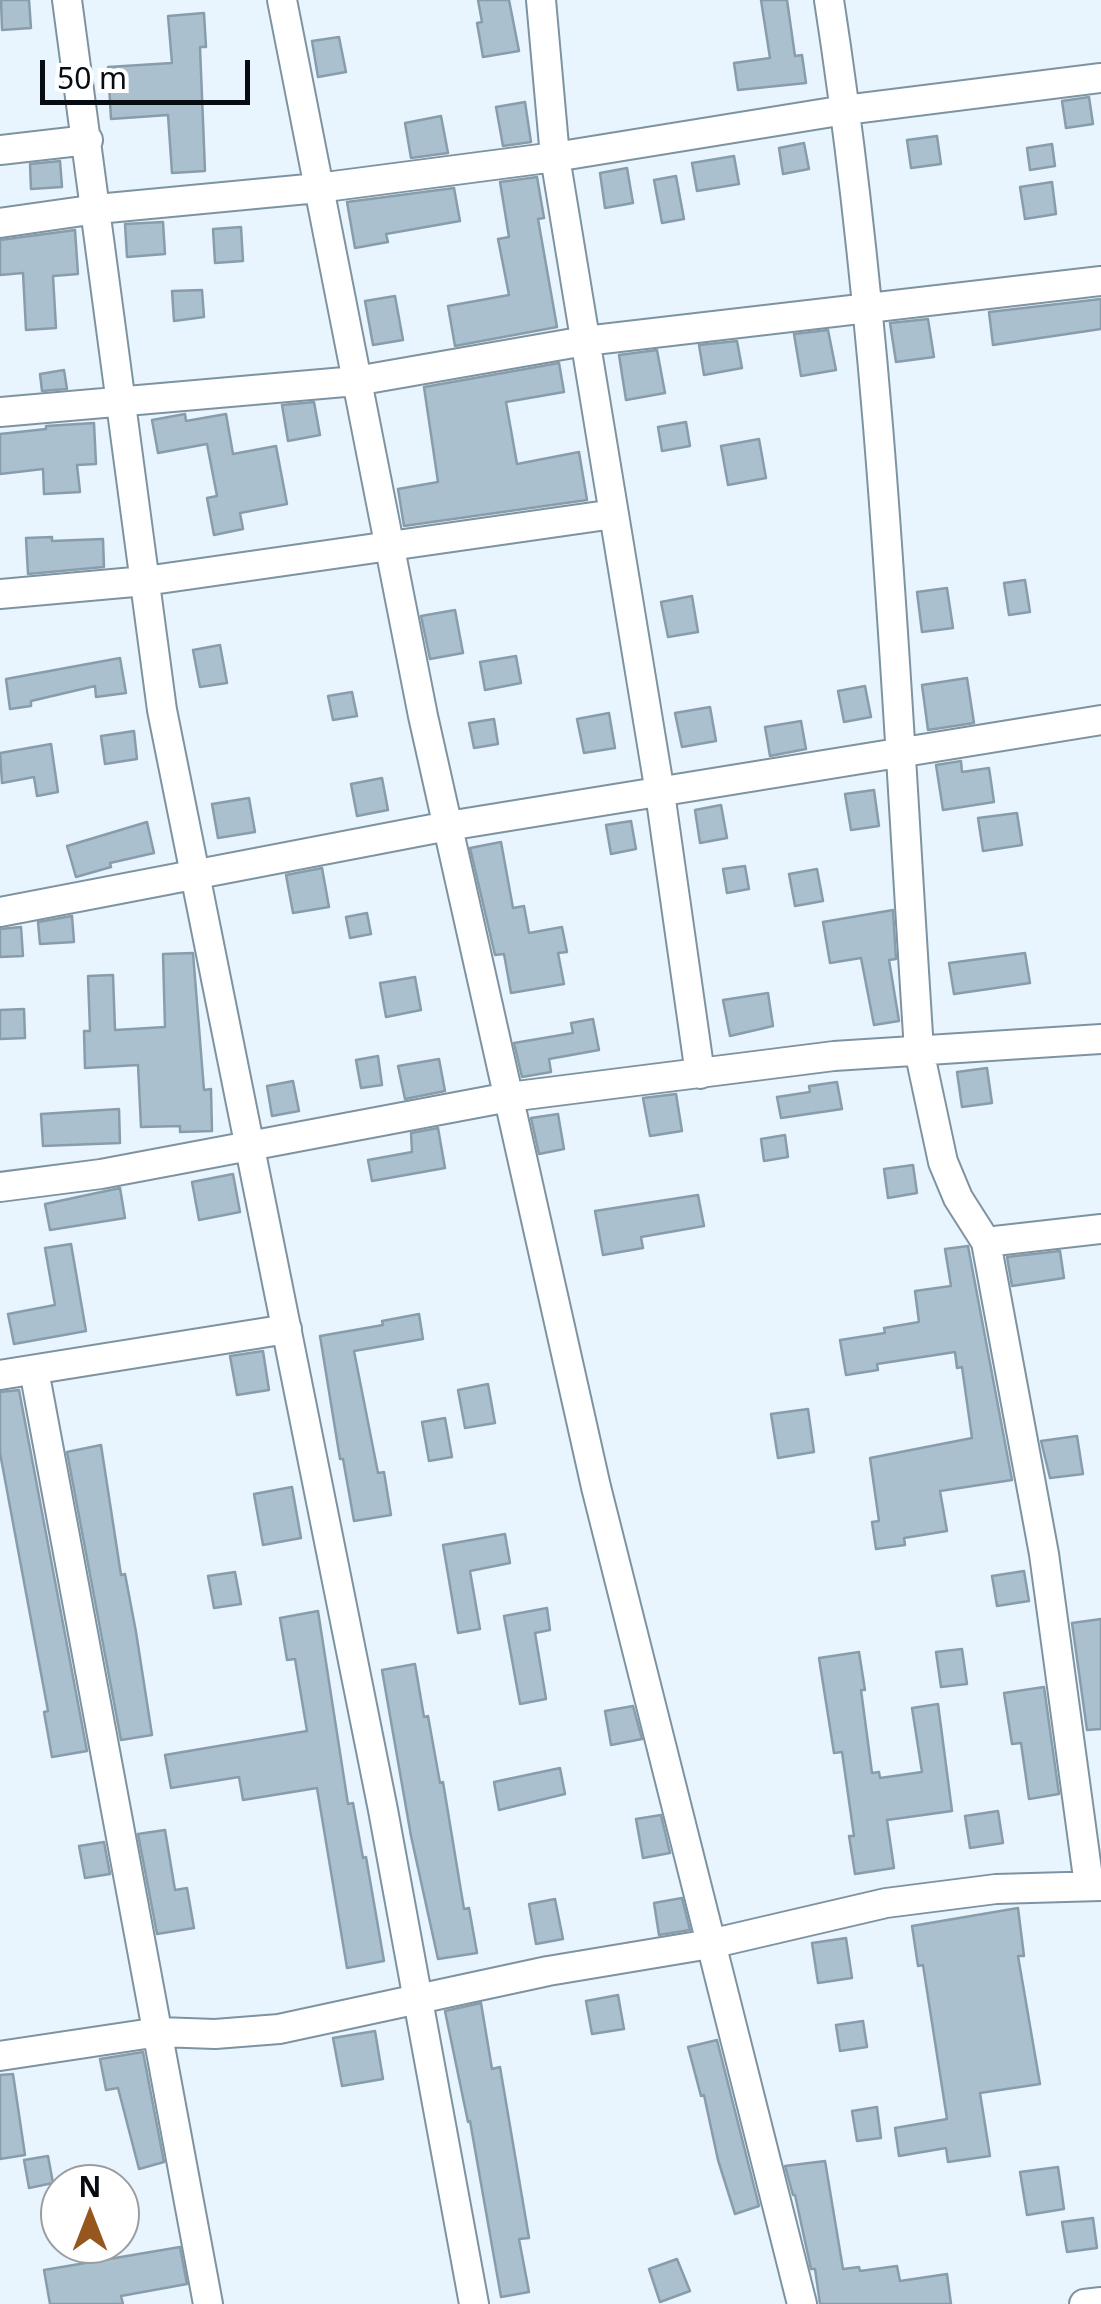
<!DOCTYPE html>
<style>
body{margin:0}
#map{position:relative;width:1101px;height:2304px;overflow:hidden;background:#e8f5fe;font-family:"Noto Sans",sans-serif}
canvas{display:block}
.north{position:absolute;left:40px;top:2164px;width:100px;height:100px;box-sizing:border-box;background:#fff;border:2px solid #9b9ea0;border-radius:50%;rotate:0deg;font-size:28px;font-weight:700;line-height:40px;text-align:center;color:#060c11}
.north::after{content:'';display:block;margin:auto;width:35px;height:45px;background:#96571f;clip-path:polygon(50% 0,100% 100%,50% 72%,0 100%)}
.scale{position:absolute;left:40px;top:60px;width:210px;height:45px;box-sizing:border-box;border:5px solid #060c11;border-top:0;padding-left:12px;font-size:30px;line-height:35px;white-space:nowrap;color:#060c11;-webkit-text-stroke:8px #fff;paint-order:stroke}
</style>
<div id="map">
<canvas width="1101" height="2304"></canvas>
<div class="north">N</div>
<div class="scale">50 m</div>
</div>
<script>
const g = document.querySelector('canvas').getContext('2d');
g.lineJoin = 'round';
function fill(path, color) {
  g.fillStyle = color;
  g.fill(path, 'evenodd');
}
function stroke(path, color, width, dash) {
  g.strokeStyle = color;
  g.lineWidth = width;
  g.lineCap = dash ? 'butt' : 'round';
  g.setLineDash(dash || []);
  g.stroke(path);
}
const building = new Path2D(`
 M1,0H29L31,28L2,30Z
 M478,0H509L519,51L483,57L477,23L482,22Z
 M761,0H787L795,56L802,55L806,83L738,90L734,63L770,58Z
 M204,13L206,47H200L205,171L172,173L168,115L111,119L108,67L172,63L168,16Z
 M339,37L346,72L318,77L312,41Z
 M1089,97L1093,124L1066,128L1062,101Z
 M525,102L531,142L503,146L496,107Z
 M441,116L448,153L411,158L405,123Z
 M937,136L941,164L911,168L907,140Z
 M804,143L809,169L783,174L779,148Z
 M1052,144L1055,166L1030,170L1027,148Z
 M734,156L739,184L697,191L692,163Z
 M60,161L62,187L31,189L30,164Z
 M627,168L633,203L605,208L600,173Z
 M676,176L684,219L662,223L654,180Z
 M537,177L544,218L538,219L557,327L455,346L448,306L509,295L498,239L509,237L500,182Z
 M1052,182L1056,214L1025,219L1020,187Z
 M454,188L460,221L386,234L388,242L355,248L347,202Z
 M163,222L165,254L127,257L125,224Z
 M241,227L243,261L215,263L213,229Z
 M75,230L78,274L53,276L56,328L26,330L23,273L0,275V240Z
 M202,290L204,317L174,321L172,291Z
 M395,296L403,340L373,345L365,301Z
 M1101,299V329L993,345L989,312Z
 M928,319L934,357L896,362L890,323Z
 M828,330L836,370L801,376L794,334Z
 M737,341L742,368L704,375L699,345Z
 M657,350L665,393L626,400L619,355Z
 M559,363L564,392L506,402L517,464L579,452L587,500L404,526L398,489L438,482L424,387Z
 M64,370L67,389L42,391L40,374Z
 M314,402L320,435L288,441L282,405Z
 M185,414L186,421L226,414L233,454L276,446L287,504L240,513L243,529L214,535L207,498L217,496L207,444L158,453L152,420Z
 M686,422L690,446L662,451L658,427Z
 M94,423L96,464L77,465L80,492L44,494L43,469L0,474V434L46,429V426Z
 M759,439L766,478L728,485L721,446Z
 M52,537V541L103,539L104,567L28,574L26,538Z
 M1025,580L1030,612L1009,615L1004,583Z
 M947,588L953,628L922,632L917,592Z
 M692,596L698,632L668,637L661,602Z
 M455,610L463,653L430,659L421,616Z
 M220,645L227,683L200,687L193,650Z
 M516,656L521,683L485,690L480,662Z
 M120,658L126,693L96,697L95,686L31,701V706L10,709L6,679Z
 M967,678L974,723L928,730L922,685Z
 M865,686L871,717L844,722L838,691Z
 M352,692L357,716L333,720L328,696Z
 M710,707L716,741L682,747L675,713Z
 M609,713L615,748L584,753L577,719Z
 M494,719L498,744L474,748L469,723Z
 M801,721L806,749L770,756L765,727Z
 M134,731L137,759L105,764L101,736Z
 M51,744L58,792L37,796L34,777L2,783L0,753Z
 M961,761L962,772L989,768L994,802L943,810L936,765Z
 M382,778L388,810L357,816L351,784Z
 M874,790L879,826L851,830L845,794Z
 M249,798L255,832L218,838L212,804Z
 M721,805L727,838L700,843L695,810Z
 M1017,813L1022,845L983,851L978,818Z
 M631,821L636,849L611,854L606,825Z
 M147,822L154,853L110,863L111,867L76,877L67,846Z
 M501,842L513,908L524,906L529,933L562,927L567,952L558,953L564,984L511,993L504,954L495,955L470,848Z
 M745,866L749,889L727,893L723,869Z
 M322,868L329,907L293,913L286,875Z
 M817,869L823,901L795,906L789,874Z
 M893,910L896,959L889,960L899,1021L874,1025L861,958L830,963L823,922Z
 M367,913L371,934L350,938L346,917Z
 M72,916L74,942L40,944L38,922Z
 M21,927L23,956L0,957V929Z
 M193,953L204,1090L211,1089L212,1131L180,1132V1126L141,1127L138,1065L85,1068L84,1031H90L88,976L113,975L115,1030L165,1027L163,954Z
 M1025,953L1030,983L954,994L949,963Z
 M415,977L421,1010L386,1017L380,983Z
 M768,993L773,1026L730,1036L723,1000Z
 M24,1009L25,1038L0,1039V1010Z
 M593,1019L599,1050L549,1059L551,1072L522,1077L514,1043L573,1033L571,1023Z
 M378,1056L382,1085L361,1088L356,1060Z
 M439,1059L445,1091L405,1099L398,1066Z
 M987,1068L992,1103L962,1107L957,1072Z
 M293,1081L299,1111L272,1116L267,1086Z
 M837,1082L842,1109L781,1118L777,1097L810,1092L809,1086Z
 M676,1094L682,1131L650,1136L643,1098Z
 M119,1109L120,1143L43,1146L41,1114Z
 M558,1114L564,1149L539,1154L531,1118Z
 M438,1128L445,1168L372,1181L368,1160L412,1152L411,1133Z
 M785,1135L788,1157L764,1161L761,1139Z
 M913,1165L917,1193L888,1198L884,1169Z
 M233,1174L240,1212L199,1220L192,1182Z
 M120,1188L125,1218L50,1230L45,1204Z
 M698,1195L704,1226L641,1237L643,1248L603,1255L595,1211Z
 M71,1244L86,1331L14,1344L8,1314L55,1305L45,1248Z
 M968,1246L1012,1480L940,1491L947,1531L904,1538L905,1545L876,1549L872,1522L879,1521L870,1458L972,1438L962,1367L957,1368L955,1352L877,1364L878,1370L846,1375L840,1340L885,1333L884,1328L919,1322L915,1291L951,1286L945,1249Z
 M1060,1251L1064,1278L1012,1286L1007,1257Z
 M419,1314L423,1339L354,1351L378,1473L384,1472L391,1515L354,1521L343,1459H340L320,1336L383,1325L382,1321Z
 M263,1351L269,1390L237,1395L230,1356Z
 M488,1384L495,1423L465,1428L458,1390Z
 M19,1390L87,1751L52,1757L44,1712L48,1711L0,1453V1392Z
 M808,1409L814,1452L778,1458L771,1414Z
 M445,1418L452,1457L429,1461L422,1422Z
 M1077,1436L1083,1474L1050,1478L1041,1441Z
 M101,1445L121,1575L125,1574L136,1632L152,1735L121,1740L67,1452Z
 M292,1487L301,1538L263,1545L254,1494Z
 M505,1534L510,1563L470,1571L480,1629L458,1633L443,1545Z
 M1024,1571L1029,1601L997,1606L992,1576Z
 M235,1572L241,1604L214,1608L208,1576Z
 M547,1608L550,1630L535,1633L546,1699L520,1704L504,1616Z
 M318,1611L348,1804L353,1803L363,1858L366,1857L384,1961L347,1968L317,1788L243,1800L239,1777L171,1788L165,1755L307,1731L295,1659L287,1660L280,1618Z
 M1101,1619V1729L1087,1730L1072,1623Z
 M962,1649L967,1684L941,1687L936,1652Z
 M859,1652L865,1690H861L872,1773L879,1772L880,1778L922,1772L912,1708L938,1704L952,1811L887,1820L894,1868L855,1874L849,1836H854L842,1752L834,1753L819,1658Z
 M415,1664L424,1717L428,1716L440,1783L443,1782L464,1909L469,1908L477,1953L438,1959L411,1836L382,1670Z
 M1044,1687L1059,1794L1029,1799L1021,1743L1012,1744L1004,1693Z
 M633,1706L642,1739L611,1745L605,1711Z
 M560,1768L565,1794L499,1810L494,1782Z
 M998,1811L1003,1843L970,1848L965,1816Z
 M661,1815L670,1853L643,1858L636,1819Z
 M165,1830L175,1890L187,1888L194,1928L157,1934L138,1834Z
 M104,1842L110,1874L85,1878L79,1846Z
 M682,1898L690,1930L659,1935L654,1903Z
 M555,1899L563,1939L536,1944L529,1904Z
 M1018,1908L1024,1956H1018L1040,2084L980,2093L990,2156L948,2162L946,2148L899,2156L895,2128L947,2119L923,1965L918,1966L912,1926Z
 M846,1938L852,1978L818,1983L812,1943Z
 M618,1995L624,2029L592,2034L586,2001Z
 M481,2003L492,2069L500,2067L529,2238L519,2239L529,2292L501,2297L470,2121L468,2122L445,2011Z
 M863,2021L867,2047L840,2051L836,2025Z
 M375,2031L383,2079L342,2086L333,2038Z
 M717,2040L759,2206L735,2214L718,2160L704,2095L701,2096L688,2047Z
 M143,2052L164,2162L139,2169L118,2088L106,2090L100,2059Z
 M13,2074L25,2155L0,2159V2075Z
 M877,2107L881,2138L857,2141L852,2111Z
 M48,2156L53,2183L29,2188L24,2160Z
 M825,2161L843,2269L859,2267L860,2271L897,2266L900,2281L947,2274L951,2304H820L815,2269H811L795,2195H793L785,2166Z
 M1058,2167L1064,2209L1027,2215L1020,2172Z
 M1093,2218L1097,2248L1067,2252L1062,2222Z
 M180,2247L187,2284L121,2296L123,2304H50L44,2270Z
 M677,2259L690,2291L660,2302L649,2269Z`);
fill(building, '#abc0cf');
stroke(building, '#889dab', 2.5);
const minor = new Path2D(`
 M67,0L162,710L383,1810L474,2304
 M282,0L423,716L596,1487L802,2304
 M541,0L555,157L660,793L700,1074
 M829,0C883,347 896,700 919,1050L943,1162L958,1198L986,1242L1044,1554L1089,1885
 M0,150L88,140
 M0,223L97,209L318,188L555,157L845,110L1101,78
 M0,412L356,381L585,341L1101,281
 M0,594L145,581L614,514
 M0,912L448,826L1101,720
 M0,1187L101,1174L509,1097L834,1056L1101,1039
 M986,1242L1101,1229
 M34,1370L208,2304
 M0,1375L287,1329
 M0,2056L159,2032L215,2034L279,2029L548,1971L710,1944L886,1903L996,1889L1101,1886
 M1084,2304L1101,2302`);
stroke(minor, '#7e93a1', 32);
stroke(minor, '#fff', 28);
</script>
